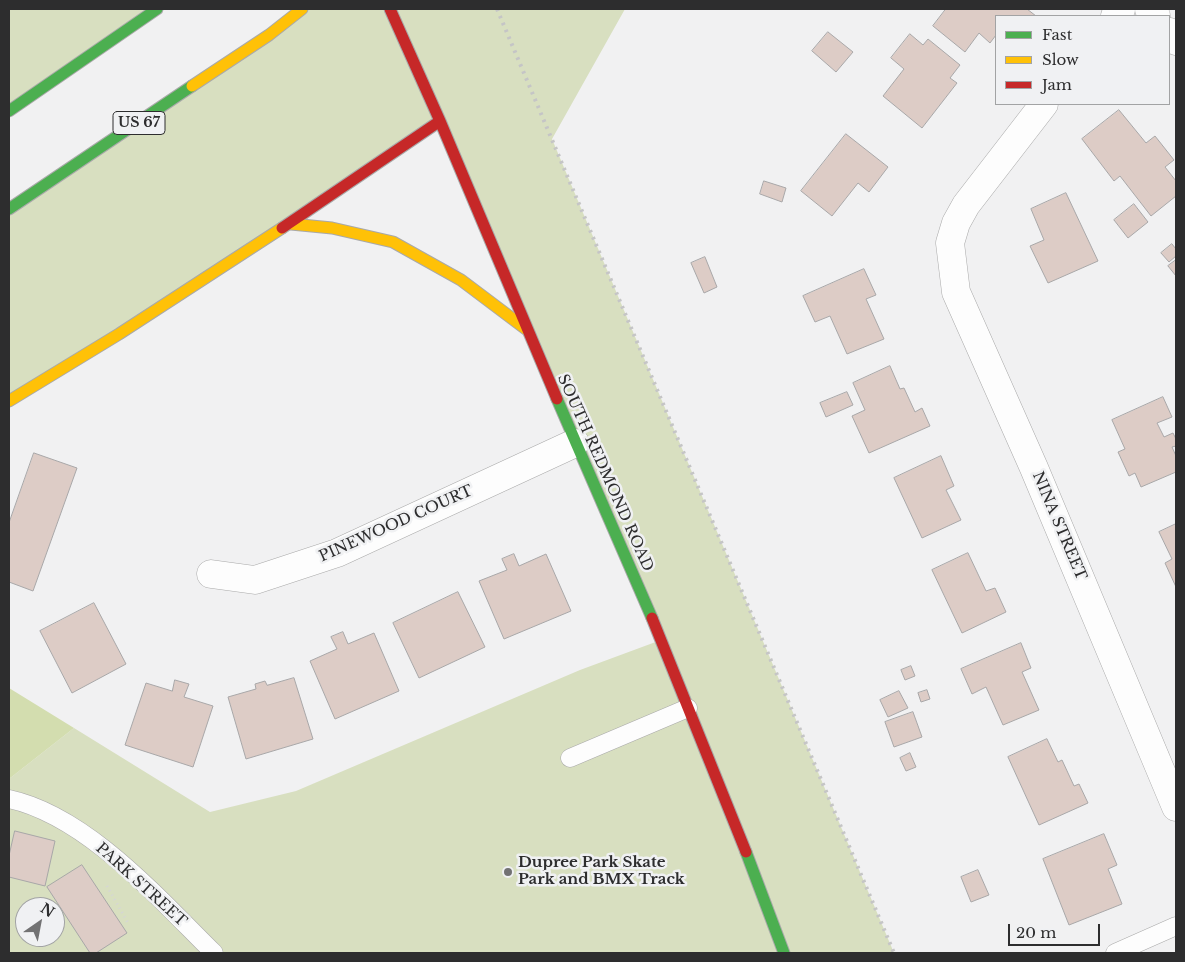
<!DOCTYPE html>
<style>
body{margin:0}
#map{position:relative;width:1185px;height:962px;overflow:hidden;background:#f1f1f2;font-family:"Libre Baskerville",serif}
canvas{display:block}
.frame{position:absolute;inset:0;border:10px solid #2d2d2e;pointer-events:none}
.legend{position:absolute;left:995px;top:15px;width:175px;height:90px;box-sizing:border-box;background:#f0f1f3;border:1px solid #a2a3a4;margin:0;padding:6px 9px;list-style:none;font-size:15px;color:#2d2d2e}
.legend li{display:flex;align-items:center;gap:10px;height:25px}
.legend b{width:25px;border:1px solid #a2a3a4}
.north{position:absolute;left:15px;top:897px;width:50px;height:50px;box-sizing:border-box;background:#f0f1f3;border:1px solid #a2a3a4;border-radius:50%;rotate:33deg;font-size:14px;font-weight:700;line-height:20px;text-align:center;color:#2d2d2e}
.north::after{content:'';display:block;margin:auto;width:18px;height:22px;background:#727273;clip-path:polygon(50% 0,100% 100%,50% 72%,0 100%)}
.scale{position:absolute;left:1008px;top:924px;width:92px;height:22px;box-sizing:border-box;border:2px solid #2d2d2e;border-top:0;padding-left:6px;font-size:15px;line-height:18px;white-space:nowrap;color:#2d2d2e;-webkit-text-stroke:4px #f0f1f3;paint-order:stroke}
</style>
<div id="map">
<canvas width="1185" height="962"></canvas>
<div class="frame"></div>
<ul class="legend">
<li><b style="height:6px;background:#4caf50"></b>Fast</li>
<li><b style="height:6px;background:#ffc107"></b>Slow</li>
<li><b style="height:6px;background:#c62828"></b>Jam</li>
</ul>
<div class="north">N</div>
<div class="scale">20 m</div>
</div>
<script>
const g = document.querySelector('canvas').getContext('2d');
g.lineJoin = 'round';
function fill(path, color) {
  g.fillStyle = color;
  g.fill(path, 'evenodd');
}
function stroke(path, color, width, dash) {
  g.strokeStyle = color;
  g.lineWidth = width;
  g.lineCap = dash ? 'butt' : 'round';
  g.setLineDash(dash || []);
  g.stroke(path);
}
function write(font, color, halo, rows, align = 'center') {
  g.font = font + ' "Libre Baskerville",serif';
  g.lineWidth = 5;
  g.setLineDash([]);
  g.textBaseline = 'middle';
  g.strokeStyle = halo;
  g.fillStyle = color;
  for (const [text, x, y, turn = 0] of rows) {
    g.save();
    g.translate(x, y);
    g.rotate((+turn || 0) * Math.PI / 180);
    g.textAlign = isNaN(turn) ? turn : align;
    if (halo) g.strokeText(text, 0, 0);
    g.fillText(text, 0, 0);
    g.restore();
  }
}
fill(new Path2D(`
 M9,9H157L9,111Z
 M301,9H625L552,139L894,953H9V779L74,728L210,812L296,791L580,670L661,640L440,121L9,401V209ZM25,907H55V937H25Z`), '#d8dfc0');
fill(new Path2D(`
 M9,688L74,728L9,779Z`), '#d3ddaf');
const building = new Path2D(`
 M946,9H1027L1036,16H996V35L990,43L979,33L965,52L933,26Z
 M828,32L853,52L836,72L812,51Z
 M910,34L923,45L928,39L960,65L950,78L957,83L922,128L883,96L904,69L891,58Z
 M1119,110L1146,143L1155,136L1174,160L1165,167L1176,181V196L1151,216L1120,176L1114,181L1082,139Z
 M846,134L888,167L869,192L858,183L832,216L801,191Z
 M764,181L786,188L782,202L760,194Z
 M1066,193L1098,261L1048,283L1030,246L1044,240L1031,209Z
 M1134,204L1148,222L1128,238L1114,220Z
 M1172,244L1176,249V256L1169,262L1161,253Z
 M705,257L717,287L704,293L691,263Z
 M1176,260V276L1168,266Z
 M864,269L876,295L866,299L884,339L847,354L830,316L815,322L803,296Z
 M890,366L900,389L904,388L915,412L922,408L930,426L869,453L852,416L865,410L853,383Z
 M847,392L853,405L826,417L820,403Z
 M1163,397L1172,417L1157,423L1164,437L1173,433L1176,439V446L1172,447L1176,456V472L1141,487L1135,473L1129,476L1118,452L1125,449L1112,420Z
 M34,453L77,468L33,591L9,582V523Z
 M941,456L954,486L946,490L961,520L922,538L894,478Z
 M1176,524V587L1165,563L1172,559L1159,532Z
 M968,553L986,591L995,588L1006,612L962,633L932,570Z
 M514,554L519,566L546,554L571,611L504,639L479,581L507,570L502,559Z
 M458,592L485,647L419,678L393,623Z
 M94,603L126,664L72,693L40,631Z
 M343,632L348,644L374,633L399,691L335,719L310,661L337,649L331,637Z
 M1021,643L1031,668L1022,672L1039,710L1003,725L986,687L972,694L961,669Z
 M911,666L915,676L905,680L901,670Z
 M294,678L313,739L246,759L228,697L256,689L255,684L265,681L267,685Z
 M175,680L189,684L184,697L213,706L193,767L125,745L146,683L172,691Z
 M927,690L930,699L921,702L918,693Z
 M899,691L908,708L888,717L880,700Z
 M913,712L922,737L894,747L885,722Z
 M1047,739L1058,762L1062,760L1074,786L1079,784L1088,803L1039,825L1008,757Z
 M910,753L916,767L906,771L900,758Z
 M15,831L55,841L45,886L9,877V856Z
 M1104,834L1117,865L1108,869L1122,904L1069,925L1043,859Z
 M82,865L127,933L96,953H90L47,887Z
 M978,870L989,895L971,902L961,877Z`);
fill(building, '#ddccc6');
stroke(building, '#a8a7a8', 1);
const lane = new Path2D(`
 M570,758L688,708
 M9,799C87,816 159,899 214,953
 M1115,953L1176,926`);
const street = new Path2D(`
 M1149,9L1156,16
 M1115,16L1121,9
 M1169,32L1176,41
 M1044,104L966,205L956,223L950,243L956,292L1034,468L1176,807
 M211,574L255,580L337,553L575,443`);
const fast = new Path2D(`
 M9,111L157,9
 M9,209L192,86
 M557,399L652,618
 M746,852L784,953`);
const slow = new Path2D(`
 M192,86L269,35L302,9
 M291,224L332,228L393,242L461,280L526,329
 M9,401L119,334L282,228`);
const jam = new Path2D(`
 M390,9L440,121L557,399
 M282,228L440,121
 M652,618L746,852`);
stroke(lane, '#a9a9a9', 19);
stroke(street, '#a9a9a9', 29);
stroke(fast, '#a9a9a9', 13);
stroke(slow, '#a9a9a9', 13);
stroke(jam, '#a9a9a9', 13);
stroke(new Path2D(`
 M107,886L128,923`), '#d5d5d6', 3, [1, 4]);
stroke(lane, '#fdfdfd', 18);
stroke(street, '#fdfdfd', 28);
stroke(fast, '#4caf50', 11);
stroke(slow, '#ffc107', 11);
stroke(jam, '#c62828', 11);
stroke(new Path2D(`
 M497,9L894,953`), '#c5c5c6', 4, [2.5, 5]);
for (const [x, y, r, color] of [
 [508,872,5,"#727273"]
]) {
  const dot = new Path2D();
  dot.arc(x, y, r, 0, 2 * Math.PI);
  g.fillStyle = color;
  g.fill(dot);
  stroke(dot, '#f0f1f3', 2);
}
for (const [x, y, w] of [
 [139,123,52]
]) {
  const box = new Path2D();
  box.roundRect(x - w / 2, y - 11.5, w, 23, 4);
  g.fillStyle = '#f0f1f3';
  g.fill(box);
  stroke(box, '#2d2d2e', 1);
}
write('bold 14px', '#2d2d2e', null, [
 ["US 67",139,123]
]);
write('15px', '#2d2d2e', '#f0f1f3', [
 ["SOUTH REDMOND ROAD",605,473,66],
 ["PINEWOOD COURT",396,524,-24],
 ["NINA STREET",1059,526,67],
 ["PARK STREET",141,885,42]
]);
write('bold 15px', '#2d2d2e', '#f0f1f3', [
 ["Dupree Park Skate",518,863],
 ["Park and BMX Track",518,880]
], 'left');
</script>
